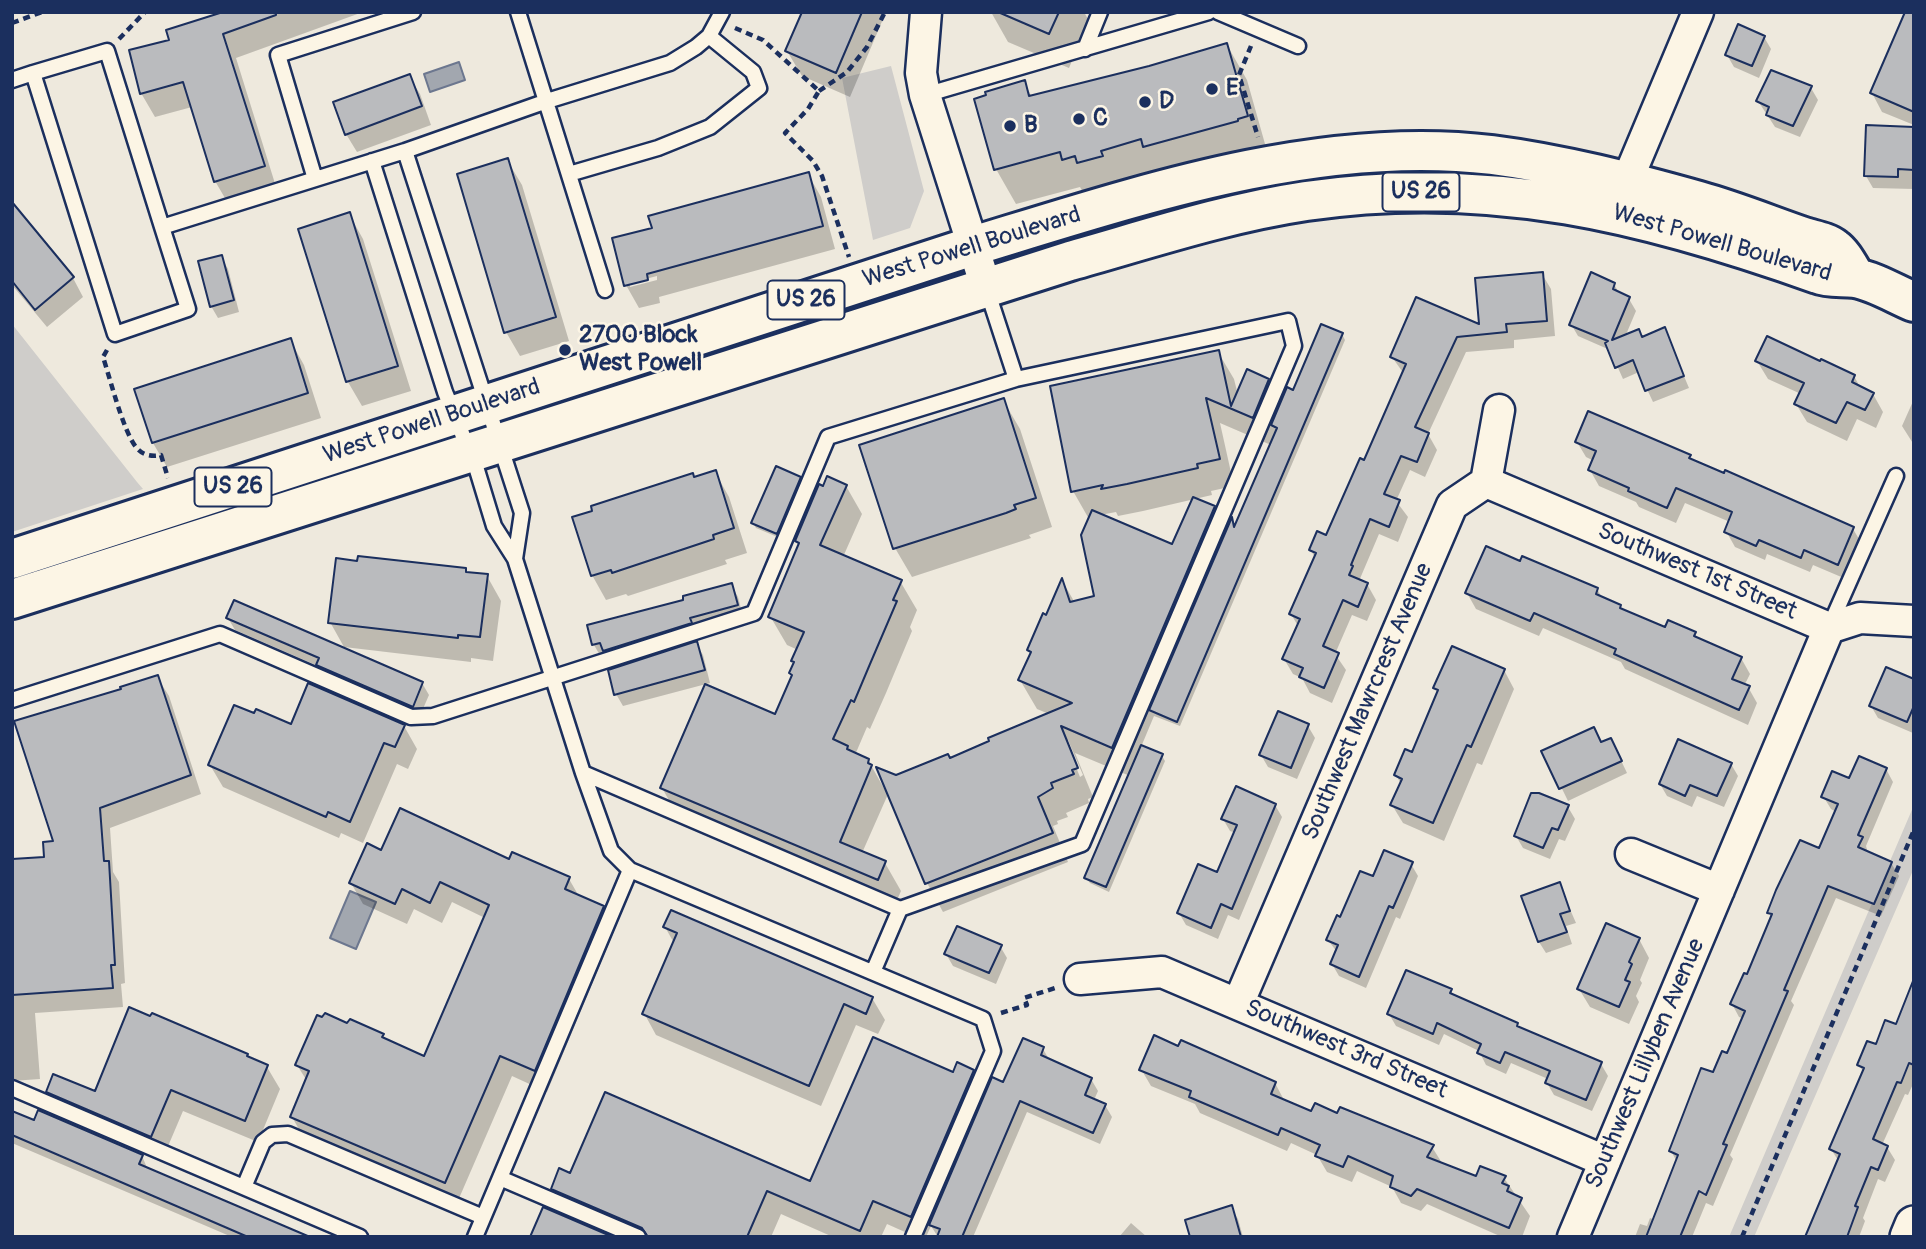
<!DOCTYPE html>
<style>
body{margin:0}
#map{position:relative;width:1926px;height:1249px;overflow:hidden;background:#eee9dd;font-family:Pangolin,sans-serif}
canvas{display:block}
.frame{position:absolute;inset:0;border:14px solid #1b2f5e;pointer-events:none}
</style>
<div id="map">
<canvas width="1926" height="1249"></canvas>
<div class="frame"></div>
</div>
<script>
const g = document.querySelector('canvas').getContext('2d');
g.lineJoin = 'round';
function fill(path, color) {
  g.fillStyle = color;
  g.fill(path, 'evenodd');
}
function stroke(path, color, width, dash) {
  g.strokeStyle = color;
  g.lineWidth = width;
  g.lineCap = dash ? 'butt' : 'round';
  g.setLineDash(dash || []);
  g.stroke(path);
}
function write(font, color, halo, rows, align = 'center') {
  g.font = font + ' Pangolin,sans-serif';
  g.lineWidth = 5;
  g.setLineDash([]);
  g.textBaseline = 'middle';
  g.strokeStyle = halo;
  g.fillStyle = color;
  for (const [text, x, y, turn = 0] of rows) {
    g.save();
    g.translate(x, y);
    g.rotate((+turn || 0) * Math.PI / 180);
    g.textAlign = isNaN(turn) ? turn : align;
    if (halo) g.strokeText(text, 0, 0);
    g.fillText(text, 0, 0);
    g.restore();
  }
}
fill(new Path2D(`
 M891,66L924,191L910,228L873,240L842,78Z
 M12,324L137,482L143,489L12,532Z
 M1914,805V868L1754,1237H1729Z`), '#cfcdca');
const water = new Path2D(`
 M459,62L465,80L430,92L424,74Z
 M350,891L376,902L356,949L330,938Z`);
fill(water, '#a2a7af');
stroke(water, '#6c778f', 2);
fill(new Path2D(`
 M228,12H363L236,58L277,190L229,205L215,181L192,107L155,117L141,93L171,41Z
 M804,12H886L850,97L802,76L787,51Z
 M991,12H1084L1089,21L1069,68L1008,42Z
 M1914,12V125L1882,112L1872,93Z
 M1764,37L1771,49L1759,78L1734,67L1727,55Z
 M1227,45L1247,80L1267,151L1084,194L1080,187L1016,204L996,169L1024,82L1032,97L1150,67Z
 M409,76L420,94L431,125L357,152L346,134Z
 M1811,88L1818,100L1800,137L1775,127L1758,101Z
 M1914,128V189L1873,188L1866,176Z
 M507,160L522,185L569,341L520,356L506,332Z
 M808,174L821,197L835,249L659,297L660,303L639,308L626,285L614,239L654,229ZM657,276V280L630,287V283Z
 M12,205L73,278L83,297L47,327L12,285Z
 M349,214L363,239L411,391L362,406L348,382L300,230Z
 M221,257L228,269L239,312L218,318L211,306Z
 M1542,274L1551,289L1555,336L1514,340V348L1466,352L1428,434L1437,450L1425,477L1410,470L1396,501L1408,517L1398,542L1379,534L1359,581L1367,584L1376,600L1367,621L1352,615L1335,654L1346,670L1332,703L1310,693L1302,678L1293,674L1284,659L1298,626L1291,614L1315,558L1311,550L1327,537L1365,462L1404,374L1392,357L1481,327Z
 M1614,284L1620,295L1629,299L1636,311L1625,337L1642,338L1664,329L1689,388L1653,402L1639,372L1623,379L1610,350L1578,336L1571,324Z
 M1342,334L1345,340L1180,726L1154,716L1141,747L1162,756L1165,761L1109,892L1090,883L1086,878L1130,776L1075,753L1093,797L1088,799L1089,803L1066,813L1068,817L1057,821L1058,824L1053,826L1068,862L943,912L927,883L889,792L862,853L885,863L901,891L894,907L678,816L662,788L776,716L793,677L791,673L798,650L787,645L770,616L800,547L796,541L846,486L862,514L843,557L900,581L917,610L910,627L912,631L886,693L870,729L867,727L855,755L868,760L885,790L896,777L950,760L1049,714L1037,709L1020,680L1032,654L1029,650L1047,617L1063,582L1075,603L1096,597L1089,519L1073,491L1218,352L1234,379L1238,395L1268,381L1282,404L1294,392ZM1220,423L1271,445L1235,529L1232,520L1228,531L1214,508L1173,547L1100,515L1116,512L1118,516L1143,511L1212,495L1211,491L1234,486ZM1065,740H1068L1083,775L1080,777Z
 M290,340L304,365L321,418L167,467L153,443L136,390Z
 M1757,361L1854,376L1861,389L1873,394L1883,412L1876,428L1857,419L1847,441L1807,422L1796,404L1801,394L1768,379Z
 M1914,399V445L1902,426Z
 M1003,400L1020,429L1052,527L1029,535L1031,538L912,577L895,548Z
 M1577,442L1689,456L1692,461L1853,529L1862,544L1846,579L1813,565L1810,572L1767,554L1765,560L1735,547L1726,531L1730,522L1685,503L1676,523L1639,507L1636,502L1599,486L1590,470L1594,461L1586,457Z
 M715,472L729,497L747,553L725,560L727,564L628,596L626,594L606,600L592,575L694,479Z
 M800,478L803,483L780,538L756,528L753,523Z
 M1521,563L1597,589L1603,599L1620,607L1622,610L1666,629L1695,634L1698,639L1741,658L1750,674L1744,686L1748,687L1757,703L1748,725L1625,669L1621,662L1543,628L1539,636L1476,609L1467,593Z
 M467,574L487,576L501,601L493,661L471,658V662L344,647L330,622Z
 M731,585L738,597L743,617L601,657L594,645L589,626L686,601Z
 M228,618L422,683L429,695L419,718L325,677L318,666L235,630Z
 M696,644L703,655L710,683L623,706L616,694Z
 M1504,670L1514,689L1482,765L1477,763L1444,841L1403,823L1392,805L1401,784L1396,775L1413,754L1438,694L1435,688Z
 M157,677L169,696L201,794L110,828L113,872L119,882L125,983L121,984L123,1007L35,1013L40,1079L12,1081V860L46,858L55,843L123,690Z
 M1914,681V732L1913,733L1878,718L1871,706Z
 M292,726H404L417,749L408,769L397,764L363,843L341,833L339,838L223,787L210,765Z
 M1308,726L1315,738L1297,779L1268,767L1261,755Z
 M1601,744L1617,752L1627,773L1568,801L1544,752Z
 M1731,764L1738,776L1724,807L1697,796L1692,807L1667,796L1660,784Z
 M1886,769L1893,782L1866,846L1868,853L1891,863L1899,876L1881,916L1836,898L1791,1001L1794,1005L1730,1155L1733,1159L1713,1206L1706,1203L1692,1237H1635L1640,1224L1647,1226L1650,1218L1655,1220L1677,1162L1671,1151L1714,1074L1728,1055L1744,1019L1739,1017L1732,1004L1748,976L1772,919L1769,913L1820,850L1836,812L1831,809L1823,796L1850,781Z
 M1275,805L1282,817L1239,920L1228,915L1218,939L1186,925L1179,913L1218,874L1236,833L1230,831L1223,819Z
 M1568,807L1575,819L1565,841L1559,839L1550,859L1523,848L1516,836Z
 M382,852L510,862L569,879L580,898L603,908L615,929L547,1092L512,1076L457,1203L304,1138L292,1117L307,1081L297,1065L348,1025L382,1035L386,1041L425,1058L485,918L452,902L442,923L414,909L407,924L363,904L351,883Z
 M1411,864L1418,876L1400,919L1396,917L1366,988L1339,976L1332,964L1337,952L1328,940L1373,878Z
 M1559,884L1576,923L1566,926L1572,944L1546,953L1539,942Z
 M665,927L872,998L885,1020L878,1034L856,1025L821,1106L656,1035L644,1013L674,943Z
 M1639,939L1649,958L1640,980L1642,983L1636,996L1639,1002L1629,1024L1590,1007L1579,989Z
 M1000,946L1007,958L996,984L953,966L946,954Z
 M1914,983V1082L1908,1095L1905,1094L1882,1145L1887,1147L1895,1160L1885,1182L1878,1179L1863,1218L1865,1221L1859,1237H1807L1839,1162L1831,1149L1864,1073L1859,1065L1897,1026Z
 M1451,991L1454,996L1517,1025L1519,1029L1601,1064L1608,1076L1592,1111L1554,1095L1547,1083L1548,1079L1511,1063L1506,1074L1486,1065L1479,1051L1444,1034L1439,1045L1396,1026L1389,1014Z
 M1043,1049L1050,1061L1091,1079L1098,1091L1094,1100L1105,1105L1112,1117L1100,1144L1027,1112L973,1237H938L931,1226L926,1237H916L887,1224L881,1237H833L781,1214L771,1237H621L567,1214L553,1189L571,1175L811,1183L954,1075L973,1071L987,1094L1004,1084Z
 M247,1055L249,1059L267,1067L280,1089L258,1142L183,1111L163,1158L60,1114L47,1092L96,1094Z
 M1141,1069L1275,1083L1284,1100L1312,1113L1338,1115L1432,1147L1442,1163L1477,1179L1504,1178L1530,1216L1522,1237H1502L1427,1204L1421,1211L1401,1203L1392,1187L1357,1171L1352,1182L1327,1172L1317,1155L1291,1143L1287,1151L1200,1113L1195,1104L1151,1086Z
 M12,1112L35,1122L142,1156L148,1170L305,1237H232L12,1143Z
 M1231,1208L1238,1219L1243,1237H1192Z
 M1131,1223L1147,1237H1119Z`), '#0003');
const building = new Path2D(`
 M223,12H276V15L223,34L265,166L214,182L183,82L140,94L129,50L169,40L166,30Z
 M802,12H862L836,73L785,51Z
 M998,12H1059L1049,34Z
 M1905,12H1914V112L1870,93Z
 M1738,24L1765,36L1752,66L1725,55Z
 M1227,43L1248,116L1238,119V121L1143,147L1141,139L1101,151L1103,156L1077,163L1075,156L1062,160L1060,152L994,170L974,99L986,95L985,92L1025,80L1029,96L1149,66Z
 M1771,70L1812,86L1793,126L1766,115L1769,107L1756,101Z
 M410,74L422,106L345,135L333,102Z
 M1866,125L1914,127V170L1898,169V177L1864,176Z
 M508,158L556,317L504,333L457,174Z
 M809,172L823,226L647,274L648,280L624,286L612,238L652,228L648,216Z
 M12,202L74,277L35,310L12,281Z
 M350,212L398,366L346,382L298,229Z
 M222,255L234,300L210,307L198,261Z
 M1543,272L1547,321L1506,324L1507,332L1457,337L1415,427L1429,433L1417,462L1401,456L1384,494L1400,500L1389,527L1370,519L1351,565L1353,566L1349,575L1368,583L1358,607L1343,600L1323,646L1339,653L1324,688L1299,677L1303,668L1282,659L1300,619L1289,614L1316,553L1309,550L1317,531L1326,535L1360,458L1364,460L1406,364L1390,357L1416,297L1479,324L1475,278Z
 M1591,272L1615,283L1613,289L1630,297L1612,340L1639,329L1642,337L1665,327L1684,376L1645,391L1633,360L1615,368L1605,343L1608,341L1569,325Z
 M1321,324L1343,333L1177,722L1149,710L1232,517L1234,527L1277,428L1271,425L1287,387L1293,390Z
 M1767,336L1820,361L1821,359L1855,375L1852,382L1874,393L1865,410L1847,402L1836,423L1794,404L1804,383L1755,361Z
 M291,338L308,393L152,443L134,389Z
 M1219,350L1231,406L1247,369L1269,379L1253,418L1206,398L1220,459L1197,464L1198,468L1127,484L1101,489L1103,485L1071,492L1050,386Z
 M1004,398L1036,498L1014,505L1016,509L1006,513L893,549L859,445Z
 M1588,411L1691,455L1689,458L1724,473L1725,470L1854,527L1838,565L1804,550L1801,558L1759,540L1756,546L1724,532L1732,512L1676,488L1667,508L1628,491L1629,488L1588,470L1596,451L1575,442Z
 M776,466L801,477L777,534L751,523Z
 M716,470L734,528L713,535L714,539L612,573L611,570L591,576L572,517L592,511L591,506L693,473L694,477Z
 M827,476L847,485L820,545L902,580L893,600L897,601L870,664L854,702L851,700L833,739L848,746L847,749L869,759L868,763L872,765L840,842L886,861L878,880L660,788L705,684L775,714L792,675L789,673L794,662L791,661L804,632L768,617L799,543L795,541L819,484L823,486Z
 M1193,497L1215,506L1112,748L1061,726L1078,768L1072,770L1074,774L1051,783L1053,788L1038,797L1053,833L925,884L876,767L896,775L948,754L950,758L989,741L988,738L1072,703L1018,680L1031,652L1027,650L1043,613L1046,615L1062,578L1070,602L1094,596L1081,535L1092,510L1172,544Z
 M1486,546L1520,561L1522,556L1598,588L1596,594L1621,605L1620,608L1665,627L1668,620L1696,632L1694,636L1742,657L1732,679L1750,686L1739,710L1614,654L1616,649L1534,613L1530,621L1465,593Z
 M358,556L466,568V572L488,574L480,637L458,635V638L328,623L336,558L357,561Z
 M732,583L738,605L690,618L692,623L603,651L600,643L592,645L587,625L683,600V596Z
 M234,600L423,682L413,707L316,665L319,658L226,618Z
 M697,641L705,670L614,695L608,670Z
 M1452,646L1505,669L1471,747L1467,745L1433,823L1390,805L1402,779L1394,775L1405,749L1412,752L1438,690L1433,688Z
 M1886,667L1914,679V706L1907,722L1869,706Z
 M158,675L191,775L100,808L104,861H109L115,965H111L113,988L12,995V859L44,857L43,842L53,841L14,721L121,689L120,687Z
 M308,683L405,725L395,747L384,743L350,822L328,812L326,817L208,765L234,705L254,713L256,709L291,724Z
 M1278,711L1309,724L1291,768L1259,755Z
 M1594,727L1601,742L1611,738L1622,761L1559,789L1541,751Z
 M1678,739L1732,763L1717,796L1690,785L1685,796L1659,784Z
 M1141,745L1163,754L1106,887L1084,878Z
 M1859,756L1887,768L1858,835L1863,837L1858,847L1892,862L1874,904L1828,886L1784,990L1788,991L1723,1144L1727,1145L1706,1195L1699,1191L1680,1237H1646L1678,1155L1669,1151L1701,1068L1713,1072L1722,1051L1727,1053L1745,1011L1730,1004L1744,973L1747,974L1772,914L1767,913L1776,890L1800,840L1819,848L1838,804L1821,797L1832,771L1849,778Z
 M1236,786L1276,804L1232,909L1221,904L1211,928L1177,913L1198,864L1217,872L1237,825L1221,819Z
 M1531,793H1539L1569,805L1558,830L1552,828L1543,848L1514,836Z
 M400,808L509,859L512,852L570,877L565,889L604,906L535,1071L500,1056L445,1183L290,1117L309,1071L295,1065L317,1015L322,1017L325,1013L347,1023L350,1019L384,1034L382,1037L424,1056L489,905L440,882L430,903L402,889L395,904L349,883L367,843L381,850Z
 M1384,850L1413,862L1393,908L1389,906L1359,977L1330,964L1338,945L1326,940L1337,915L1340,917L1360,871L1373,876Z
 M1560,882L1570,911L1560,914L1567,932L1538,942L1521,896Z
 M671,910L873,997L866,1014L844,1004L809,1086L642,1014L677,933L663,927Z
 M1606,923L1640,938L1629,962L1632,964L1625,980L1630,982L1619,1007L1577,989Z
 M957,926L1002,945L989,973L944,954Z
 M1406,970L1452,989L1450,993L1518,1023L1517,1026L1602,1062L1586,1100L1545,1083L1550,1071L1505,1052L1500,1063L1477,1053L1481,1044L1437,1023L1433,1034L1387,1014Z
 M1913,981L1914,1065L1909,1063L1901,1083L1897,1082L1873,1139L1888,1146L1878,1170L1871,1167L1855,1206L1858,1207L1847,1237H1805L1840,1154L1829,1149L1864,1068L1857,1065L1867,1041L1876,1044L1885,1020L1896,1024Z
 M129,1007L150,1016L152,1013L248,1054L247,1056L268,1065L245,1121L171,1090L151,1137L46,1092L53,1074L95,1091Z
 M1154,1035L1178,1046L1181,1040L1276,1082L1271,1094L1311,1111L1315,1103L1337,1113L1340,1107L1434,1145L1427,1157L1476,1176L1480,1166L1506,1176L1502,1183L1509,1186L1507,1191L1522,1198L1509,1228L1417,1189L1411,1196L1390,1187L1393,1176L1348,1156L1343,1167L1315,1156L1320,1145L1281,1128L1278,1135L1189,1097L1191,1091L1139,1070Z
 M873,1037L953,1072L957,1062L974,1070L911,1217L873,1201L860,1231L767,1191L747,1237H648L642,1228L551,1189L559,1168L570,1173L605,1092L810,1181Z
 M1023,1038L1044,1047L1041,1055L1092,1078L1085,1095L1106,1104L1093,1133L1020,1101L962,1237H937L940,1229L929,1225L992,1077L1003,1082Z
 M38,1110L143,1155L139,1164L310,1237H248L12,1135V1111L34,1120Z
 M1232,1205L1241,1237H1190L1185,1220Z
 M543,1207L613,1237H530Z`);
fill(building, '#babbbe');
stroke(building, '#1b2f5e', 2);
const service = new Path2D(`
 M518,12L605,290
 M1218,12L1298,46
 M1085,49L1100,12
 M12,80L33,73
 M925,95L1209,12
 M405,151L522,513L515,559
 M372,161L445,392L477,470L494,526L515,559L583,773L611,851L630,870L475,1237
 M569,174L658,148L710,127L759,88L753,72L709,36
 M315,179L278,55L413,12
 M162,227L188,309L115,334L33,73L107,51L162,227L405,151L547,101L670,63L696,47L709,36L722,12
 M987,290L1016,379
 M1830,625L1896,476
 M12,700L220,634L411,717L433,716L754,613L828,437L1016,379L1288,321L1294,346L1082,844L900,909L583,773
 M630,870L983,1019L993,1051L913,1237
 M873,972L900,909
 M12,1088L360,1237
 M500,1178L638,1237
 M244,1187L263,1142L272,1135L288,1134L483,1217`);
const minor = new Path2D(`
 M926,12L921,73L925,95L986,287
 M1627,181L1698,12
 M1486,482L1829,628L1860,618L1914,621
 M1631,854L1719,890
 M1080,979L1162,972L1605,1161
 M1238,1004L1452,505L1486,482L1499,410
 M1573,1237L1829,628`);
const tertiary = new Path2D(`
 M1909,1237L1914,1225`);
const primary = new Path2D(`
 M12,559L973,246C1137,196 1318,134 1492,155C1562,164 1631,182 1699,201C1735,211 1769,225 1804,237C1813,240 1827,242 1834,248C1843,254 1850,269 1856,278
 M12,599L1070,261C1148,239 1226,213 1306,201C1490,174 1647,213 1818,274C1830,279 1843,276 1855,278C1874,281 1895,294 1914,302`);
stroke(service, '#1b2f5e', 19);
stroke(minor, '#1b2f5e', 35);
stroke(tertiary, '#1b2f5e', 42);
stroke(primary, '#1b2f5e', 44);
stroke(new Path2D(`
 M12,23L42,12
 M735,28L763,40L819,91L808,109L785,133L813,161L822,176L849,257
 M119,39L145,12
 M1251,46L1239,75L1258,137
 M819,91L847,72L867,47L885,12
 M107,350L103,357C110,378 123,431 136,447C142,455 151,457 161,455L168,478
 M1001,1013L1027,1005L1024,998L1055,988
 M1742,1237L1914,830`), '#1b2f5e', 4.5, [7, 5]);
stroke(service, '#fcf5e5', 14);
stroke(minor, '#fcf5e5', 30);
stroke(tertiary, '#fcf5e5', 37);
stroke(primary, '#fcf5e5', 38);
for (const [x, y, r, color] of [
 [1212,89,7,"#1b2f5e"],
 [1145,102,7,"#1b2f5e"],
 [1079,119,7,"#1b2f5e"],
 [1010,126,7,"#1b2f5e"],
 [565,350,7,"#1b2f5e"]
]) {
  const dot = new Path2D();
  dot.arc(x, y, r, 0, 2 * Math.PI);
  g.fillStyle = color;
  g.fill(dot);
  stroke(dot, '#fcf5e5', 2.5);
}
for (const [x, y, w] of [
 [1421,192,77],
 [806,300,77],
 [233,487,77]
]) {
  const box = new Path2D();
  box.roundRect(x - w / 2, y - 19.5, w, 39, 5);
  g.fillStyle = '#fcf5e5';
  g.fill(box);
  stroke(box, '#1b2f5e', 2);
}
write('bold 23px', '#1b2f5e', null, [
 ["US 26",1421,192],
 ["US 26",806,300],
 ["US 26",233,487]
]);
write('bold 24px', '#1b2f5e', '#fcf5e5', [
 ["E",1226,89],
 ["D",1159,102],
 ["C",1093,119],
 ["B",1024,126],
 ["2700 Block",579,336],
 ["West Powell",579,364]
], 'left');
write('24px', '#1b2f5e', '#fcf5e5', [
 ["West Powell Boulevard",1722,244,16],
 ["West Powell Boulevard",972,248,-17],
 ["West Powell Boulevard",432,422,-18],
 ["Southwest 1st Street",1697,572,23],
 ["Southwest Mawrcrest Avenue",1368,702,-67],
 ["Southwest 3rd Street",1346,1050,23],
 ["Southwest Lillyben Avenue",1646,1064,-67]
]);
</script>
